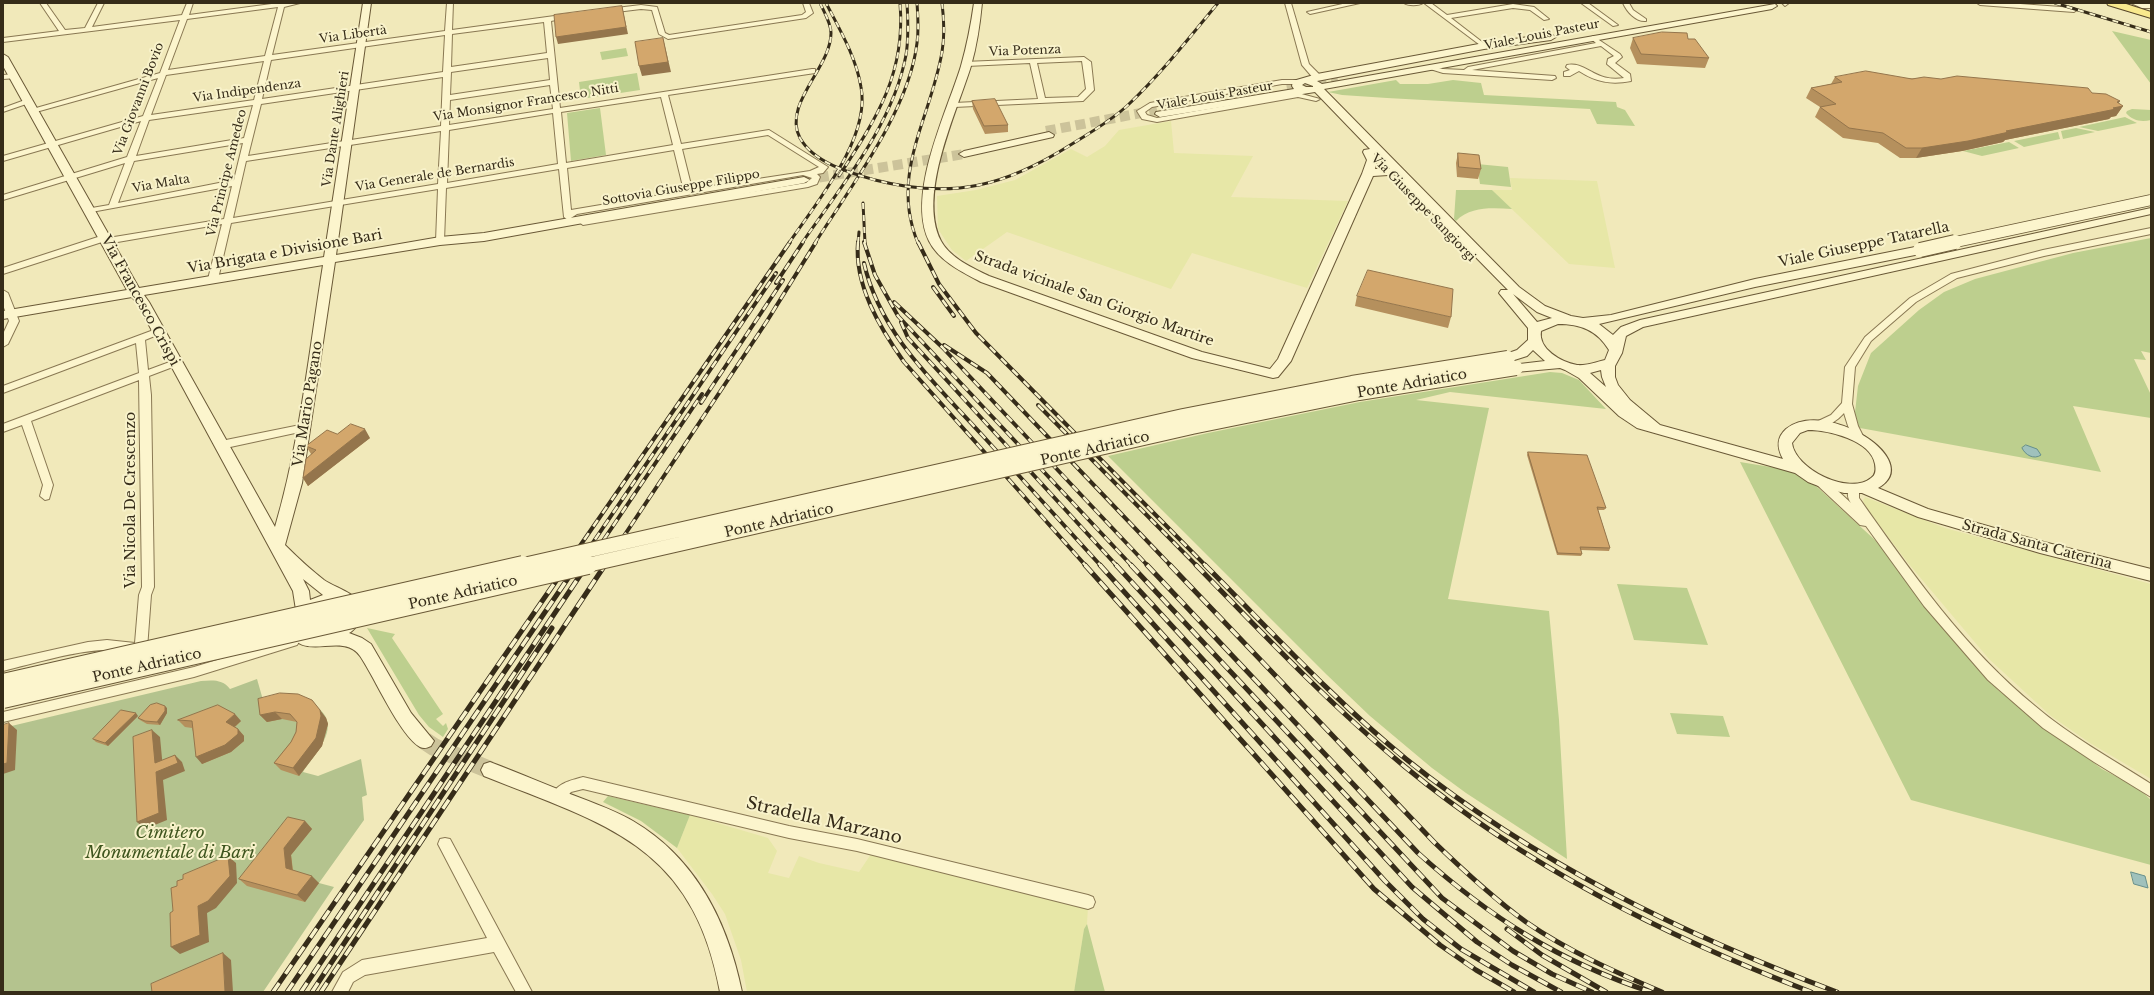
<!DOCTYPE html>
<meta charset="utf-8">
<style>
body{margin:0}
#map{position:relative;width:2154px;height:995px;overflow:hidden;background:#f1e9ba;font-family:"Libre Baskerville",serif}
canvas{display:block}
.frame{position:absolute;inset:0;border:4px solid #362c19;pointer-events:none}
</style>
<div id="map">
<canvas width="2154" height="995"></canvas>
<div class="frame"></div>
</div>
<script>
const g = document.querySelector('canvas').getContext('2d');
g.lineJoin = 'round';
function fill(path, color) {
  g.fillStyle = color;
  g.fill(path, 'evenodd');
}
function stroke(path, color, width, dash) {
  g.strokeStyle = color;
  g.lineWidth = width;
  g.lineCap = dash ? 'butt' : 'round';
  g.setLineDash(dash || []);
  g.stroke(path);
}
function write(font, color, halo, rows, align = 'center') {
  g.font = font + ' "Libre Baskerville",serif';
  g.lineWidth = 4;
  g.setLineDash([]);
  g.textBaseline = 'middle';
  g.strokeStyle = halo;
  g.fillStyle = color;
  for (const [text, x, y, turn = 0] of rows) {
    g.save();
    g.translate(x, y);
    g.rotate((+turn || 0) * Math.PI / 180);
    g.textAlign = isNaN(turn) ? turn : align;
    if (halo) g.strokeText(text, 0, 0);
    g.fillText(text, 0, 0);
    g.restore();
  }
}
fill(new Path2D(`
 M1171,121L1174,153L1253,156L1231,197L1348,201L1307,288L1192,253L1171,289L1007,232L966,261L952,250L938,229L937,196L976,190L1015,180L1071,149L1087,157L1105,146L1119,130Z
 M1510,178L1597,181L1615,268L1569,264L1492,190H1512Z
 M1865,497L1945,528L2151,584V779L2090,743L2051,716L1989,659L1908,563L1867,509L1863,501Z
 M690,815L768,838L777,851L768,873L789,878L799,856L819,863L859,872L871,854L1088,906L1087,924L1084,929L1074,992H747L741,960L725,914L712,894L677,848Z`), '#e7e7a7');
fill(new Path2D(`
 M2112,31L2151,40V84Z
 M626,48L628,56L602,60L600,52Z
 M637,73L640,90L581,99L579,82Z
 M1396,80L1400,84H1428L1453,80L1481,83L1484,95L1616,102L1617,107L1625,110L1635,126L1597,124L1590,109L1387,98L1342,95L1328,92Z
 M600,108L606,155L571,161L567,113Z
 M2132,109L2151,110V120C2141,122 2133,121 2126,113L2127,111Z
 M2125,117L2137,123L2098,131L2079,127Z
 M2076,128L2095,132L2063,139L2061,131Z
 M2058,132L2060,139L2024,147L2014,141Z
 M2009,142L2019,148L1982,156L1963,151Z
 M1477,164L1508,167L1511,187L1480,184Z
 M1456,190H1492L1512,209C1492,208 1471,206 1456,221L1454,219Z
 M2151,238V353L2141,351L2146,360L2134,359L2151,395V418L2073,406L2101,472L1860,428L1854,421L1858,386L1871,353L1919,310L1944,292L1975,279L2073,253Z
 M1550,372L1562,373L1579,380L1606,409L1450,392L1416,400L1489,408L1448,599L1549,611L1559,720L1567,859L1466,793L1432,768L1370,716L1326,674L1108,456L1208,433L1360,402Z
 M1740,462L1789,470L1815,485L1875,540L1998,690L2102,769L2138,788L2151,800V865L1911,800Z
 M1617,584L1687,588L1708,645L1634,640Z
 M367,628L395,634L392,638L443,714L436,719L443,726L446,723L448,729L443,737L429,727L419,715Z
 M1670,713L1723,716L1730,737L1677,734Z
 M608,796L690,815L677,848L641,821L603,802Z
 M1087,924L1105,992H1074L1084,929Z`), '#bdcf8e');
fill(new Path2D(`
 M257,679L265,707L312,704C346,723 317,751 303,772L318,776L361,759L367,795L362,797L364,820L319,883L334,887L263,992H3V728L201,681C212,680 223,679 230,689Z`), '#b4c38e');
const water = new Path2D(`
 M2026,445L2037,449L2041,455C2034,460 2025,455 2022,448Z
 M2131,872L2145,876L2148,888L2134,884Z`);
fill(water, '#9fc1bc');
stroke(water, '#668f8b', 1);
stroke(new Path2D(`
 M1287,89L1338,81
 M1046,131L1157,110
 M804,180L964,154`), '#ccc39a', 10, [10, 5]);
stroke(new Path2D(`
 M425,741L434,747L490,770`), '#ccc39a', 18, [18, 9]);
const street = new Path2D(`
 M40,3H46L65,30L85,28L98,3H104L92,27L182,15L187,3H193L189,15L279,3H300L284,7L272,55L445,31L447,3H453L452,30L569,14L572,16L571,17L551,21L560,108L812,69H815V73L668,95L681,144L769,130L828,167L823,173L817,174L820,177L817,184L808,187L583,225L579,222L580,220L806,183L812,178L803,175L577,214L568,220L564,217L559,169L446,188L444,241L440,244L436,241L438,189L231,223L218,279L213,282L208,279L222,224L106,244L102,242L3,274V268L104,235L108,238L224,219L232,186L86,213V209L109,205L125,163L3,200V195L127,157L141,121L3,161V156L143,116L158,78L36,112L29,110L160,73L180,20L3,42V38L59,31ZM278,7L265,56L168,70L187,19ZM544,22L547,53L451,67L452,34ZM445,35L443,72L262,99L271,60ZM548,58L550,80L450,95L451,72ZM264,61L254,100L151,115L166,75ZM443,77L441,126L248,156L261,104ZM550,85L553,109L449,125L450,100ZM661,97L673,145L566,163L561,112ZM253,105L244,138L136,156L149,120ZM553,113L558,164L447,183L449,130ZM441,131L438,184L233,218L246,161ZM768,135L819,167L810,171L692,189L682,149ZM243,143L234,180L118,203L134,161ZM674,150L684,191L571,210L567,168Z
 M803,3H809L813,13L806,18L668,39L659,34L652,10L641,9L608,13L605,11L608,9L641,5L657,7L665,33L669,35L802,15L806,12Z
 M1285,3H1291L1309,64L1320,75V79H1314L1302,65Z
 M1347,3H1360L1310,14L1307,12Z
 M1404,3H1423C1419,6 1408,6 1404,3Z
 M1424,3H1431L1447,15L1513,4L1534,7L1549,19L1544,20L1530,10L1513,8L1451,18L1486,45V47L1484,48Z
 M1581,3H1588L1618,25L1613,26Z
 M1623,3H1629L1633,10L1646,19V21C1636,22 1627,12 1623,3Z
 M1782,3H1789L1785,6Z
 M1977,3H2007L2074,8L2077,10L2074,12L1980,5Z
 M2131,3L2151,4V8H2142Z
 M1593,36L1620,54L1622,57L1615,63L1630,74L1631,81C1611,85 1596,82 1579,71L1570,76H1564V72L1570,70L1566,67L1567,65C1586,61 1595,83 1624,78L1607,64L1608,59L1614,56L1601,46L1472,70L1555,76L1556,78L1552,80L1443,73L1427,68L1431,66L1443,69L1464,70L1468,67L1596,43L1590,38Z
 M1084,57L1091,62L1094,90L1083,101L954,107L950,105L954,103L1038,99L1030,63L967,66H964V62ZM1082,61L1086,89L1078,97L1045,98L1037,63Z
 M14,74L18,76L17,78L3,79V75Z
 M1282,80H1299L1303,82L1299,84H1282L1152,107L1145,112L1147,115L1157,118L1298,93L1320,99L1316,101L1298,97L1157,122L1142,119L1137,111L1150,103Z
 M25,100L32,102L3,112V108Z
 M2151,228V234L2044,256L1957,278L1916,302L1871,341L1855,367L1852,404L1858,426L1864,438L1863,441H1855L1848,426L1844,413C1837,421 1828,426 1818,429L1813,425L1814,423L1831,415L1842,403L1845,367L1865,337L1910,298L1951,274L2043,250Z
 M3,290L8,293L19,321L8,344L3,347V334L9,321L3,305Z
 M159,328L162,329L164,331L162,333L145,340L148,370L175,360L180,363L178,365L149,376L151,395L154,587L151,595L147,649L145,653L141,654C103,641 41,662 3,671V661L88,642L107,640L135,643L139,595L142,587L139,380L31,421L53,485L49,499L45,500L40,496L43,485L22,425L3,432V424L139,373L136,343L3,393V386Z
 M305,424L309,426L310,428L309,430L221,449L216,445L221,441Z
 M1820,477L1824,478L1851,503C1847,498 1847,492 1850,486H1858L1859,489V498C1911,572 1964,648 2035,706C2070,736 2112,759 2151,784V797L2094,762L2043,728L1988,680L1924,606L1866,526L1860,525L1816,484L1815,481Z
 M293,637L297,639L299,642L297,645L194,677L3,722V712L194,667Z
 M583,777L789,826L857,839L1088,895L1093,897L1095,902L1093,907L1088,909L857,851L789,838L583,789L571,792L562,802L557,804L552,802L550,798C557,783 569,781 583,777Z
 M445,838L450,839L532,992H516L494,952L365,975L353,982L348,992H332L343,972L362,960L487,938L438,844L440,839Z`);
const secondary = new Path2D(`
 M363,3H371L336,255L440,237L484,233L804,177L810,180L804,183L484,241L440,245L335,262L302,483L285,545C296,556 311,570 324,580C338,590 370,596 361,619C358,624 355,630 349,633L362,638L371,644L411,713L434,741L431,746C427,748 424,749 420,747C400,736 374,676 360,656C342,629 295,668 289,624L296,610L293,591L137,303L132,297L3,319V311L127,290L3,66V54L8,57L139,288L324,257ZM323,265C309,352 300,442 275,527L149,302L144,295ZM303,579L323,595L310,600L309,591ZM334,604L342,605L346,608C346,624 319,641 306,630C304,614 322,609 334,604Z
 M974,3H982C980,24 977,45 971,66C957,112 917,194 941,241C950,258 973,268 989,276L1202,352L1270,369L1278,359L1362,174L1367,160L1363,152L1364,150L1370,149L1315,92L1160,117L1155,114L1156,112L1294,89L1292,86L1293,81L1317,74L1484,43L1551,34L1556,37L1551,40L1484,49L1317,81L1322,84L1775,4L1777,6L1772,9L1324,89L1519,287L1545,306L1571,316L1583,318L1611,315L1755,279L1920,246L1926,250L1920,254L1755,287L1599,324L1613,335L1621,327L1640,320L2151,208V214L1643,327L1626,336L1622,353L1615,366V377L1618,385L1630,400L1660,425L1783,459C1777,448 1776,438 1786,429C1825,397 1927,461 1878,488L1928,509L2040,541L2151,569V581L2040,553L1918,517L1862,493H1844L1821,487L1808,482L1795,473L1637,428L1619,416L1579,378L1565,370L1560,368L1516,372L1511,371L1509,368L1511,365L1545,361L1533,350L1527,356L1508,362L1501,358L1503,355L1517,350L1528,340V328L1499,293L1501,290H1508L1393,173L1388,175L1373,176L1291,361L1278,377L1273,378L1192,358L981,282C962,272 939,261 929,241C906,194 947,112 961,66C967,45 971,24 974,3ZM1305,83L1313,86V87H1306L1302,85ZM1374,153L1390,169H1375L1377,160ZM1513,294L1537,312L1552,318L1537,322ZM1558,324C1580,324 1597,330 1609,350L1605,360C1596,362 1586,366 1577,365C1561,362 1538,349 1541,331ZM1601,370L1602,377L1606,387L1590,373ZM1808,430C1828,430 1871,440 1875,464C1876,470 1876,475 1871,478C1849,496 1795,469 1792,443L1800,433Z
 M1049,132L1054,135L1053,137L964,157L959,154L964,151Z
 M490,762C514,771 537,781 560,790C585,800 610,808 633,821C696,858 728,923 742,992H720C693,845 607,825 484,776L481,770L484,764Z`);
const primary = new Path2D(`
 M2107,3H2123L2151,12V18L2108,5Z`);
stroke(street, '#897853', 2);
stroke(secondary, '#6a5937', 2);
stroke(primary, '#564528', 2);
fill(street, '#fcf5cd');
fill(secondary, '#fcf5cd');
fill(primary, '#f9e98d');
const railFar2 = new Path2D(`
 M820,3C824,12 831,23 831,33C831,68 782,104 800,138C814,163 850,173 875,180C953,200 1006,186 1072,144C1091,132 1111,121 1128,105C1161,74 1189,38 1218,3
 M2055,3L2151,32
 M839,176C876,119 906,74 900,3
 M863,203L865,243
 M789,243C816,203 871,138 861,87C856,57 840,30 826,3
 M802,243C841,186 893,125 906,55C909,37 908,20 907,3
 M815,243C851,186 909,111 917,43C919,29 918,16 917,3
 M858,243L859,232
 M918,243C889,174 931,118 942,52C945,35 944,19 942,3`);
const railFar1 = new Path2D(`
 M858,242C854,285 880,328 904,362L1086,566
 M864,242L875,275L898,316L1132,566
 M918,242L939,284L976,333L1206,566
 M864,263C880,334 936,384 983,436C1022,479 1062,523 1101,566
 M776,283L803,242
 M933,287L954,316
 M894,302L942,347L1148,566
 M901,322L908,338L1117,566
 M944,345L987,373L1171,566
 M701,403L783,280
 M1038,405L1197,566
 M566,566L790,242
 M577,566L776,273
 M586,566L702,394
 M604,566L767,321L816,242`);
const rail = new Path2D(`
 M1085,565L1374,889L1440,945L1476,970L1514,992
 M1100,565L1385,881L1423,919L1461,949L1534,992
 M1116,565L1412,887L1477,942L1512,965L1561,992
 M1131,565L1442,898L1513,951L1552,974L1592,992
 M1147,565L1418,853C1489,917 1560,962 1651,992
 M1170,565L1434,842C1463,870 1493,898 1526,922C1568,951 1615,972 1662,992
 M1196,565C1263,634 1330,705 1404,766C1525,866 1665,936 1811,992
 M1205,565C1271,631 1334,700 1406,759C1534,862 1684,935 1837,992
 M1507,929L1542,955L1606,992
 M273,992L567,565
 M287,992L577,565
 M301,992L587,565
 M312,992L552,628
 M321,992L605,565`);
stroke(railFar2, '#362c19', 3);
stroke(railFar1, '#362c19', 4);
stroke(rail, '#362c19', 5);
stroke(railFar2, '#f8f2ca', 2, [6]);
stroke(railFar1, '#f8f2ca', 2.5, [8]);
stroke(rail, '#f8f2ca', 3.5, [11]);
const secondaryBridgeFar2 = new Path2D(`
 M1951,243L2151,200`);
const secondaryBridgeFar1 = new Path2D(`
 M1920,250L1955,242
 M519,566L1183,416L1352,383L1508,358
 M583,566L1192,427L1359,393L1516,368`);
const secondaryBridge = new Path2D(`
 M3,683L523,565
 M3,699L588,565`);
stroke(secondaryBridgeFar2, '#6a5937', 12, []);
stroke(secondaryBridgeFar1, '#6a5937', 16, []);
stroke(secondaryBridge, '#6a5937', 20, []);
stroke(secondaryBridgeFar2, '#fcf5cd', 10);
stroke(secondaryBridgeFar1, '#fcf5cd', 14);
stroke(secondaryBridge, '#fcf5cd', 18);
fill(new Path2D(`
 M1633,38L1688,39L1709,58L1705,68L1637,64L1630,48Z
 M1835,77L1941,79L2092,93L2119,104L2123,106L2116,116L2111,117L2109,119L2005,140L2003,142L1962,151L1916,158H1900L1878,143L1843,138L1815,117L1820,107L1806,98L1811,88L1831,84Z
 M972,101L1008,125V132L985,134L973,109Z
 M1458,153L1481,169L1478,179L1457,177L1456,163Z
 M1357,296L1451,317L1448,328L1355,306Z
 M337,434L370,438L308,486L303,478L311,454L306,446Z
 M1528,452L1606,508L1604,510H1598L1610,548L1609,551L1581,550L1582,554L1581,556L1557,555L1527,455Z
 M312,700L326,718L328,724L322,746L299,776L281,770L274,763L291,742L296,732L297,722L282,719L267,722L260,715Z
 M167,708V713L160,725L147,724L140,720L138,718Z
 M138,716L108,746L96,742L93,739Z
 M178,720L241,721L235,727L238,729L244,736V741L231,752L202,764L192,728L185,727Z
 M305,821L312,829L291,855L293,870L319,883L305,902L247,886L239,879Z`), '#b5905d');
fill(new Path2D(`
 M622,6L628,34L558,44L556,37Z
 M663,38L671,72L642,76L639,66Z
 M2120,101L2116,107L2123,106L2116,116L2111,117L2109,119L2005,140L2003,142L1962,151L1916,158L1922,148L2006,131Z
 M365,429L370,438L308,486L303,478Z
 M165,706L167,708V713L160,725L157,722Z
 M320,710L326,718L328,724L322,746L299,776L293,768Z
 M275,712L282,719L267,722L260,715Z
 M136,713L138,716L108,746L105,743Z
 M235,714L241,721L232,729L226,722Z
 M9,723L17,730L15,770L3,774V764Z
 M238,729L244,736V741L231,752L202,764L196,757Z
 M152,730L160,737L163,769L175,755L182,762L185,771L163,780L167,820L145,829L137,822Z
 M305,821L312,829L291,855L293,875L286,868L284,848Z
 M228,856L236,863L237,883L216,908L207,913L209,942L180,954L171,947L198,906Z
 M312,876L319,883L305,902L297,895Z
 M223,953L231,960L233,992H225Z`), '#94754c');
const building = new Path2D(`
 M622,6L626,27L556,37L554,15Z
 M1662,32L1687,33L1688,39H1695L1709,58L1641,54L1633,38Z
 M663,38L668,62L639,66L635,42Z
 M1866,71L1912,79L1924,77L1941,79L1957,76L2088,88L2092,93L2106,94L2120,101L2117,102L2123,106L2113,108L2116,109L2006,131L2009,132L1968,141L1922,148H1906L1883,133L1849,128L1820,107L1836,104L1811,88L1842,82L1835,77Z
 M995,99L1008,125L984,126L972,101Z
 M1458,153L1479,155L1481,169L1459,167Z
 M1368,270L1453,289L1451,317L1357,296Z
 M351,424L365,429L303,478L306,459L316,450L306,446L327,430L337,434Z
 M1528,452L1587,455L1606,508L1597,507L1610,548L1580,547L1582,554L1558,553Z
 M280,693L298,694L312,700L320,710L321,716L316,738L293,768L274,763L291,742L296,732L297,722L290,714L275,712L260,715L258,699Z
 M157,703L165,706V711L157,722L145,721L138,718L150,705Z
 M218,705L235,714L226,722L238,729V734L225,745L196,757L192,721L178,720Z
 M121,710L136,713L105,743L93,739Z
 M9,723L7,763L3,764V725Z
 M152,730L155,763L175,755L178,763L156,772L159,813L137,822L133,737Z
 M288,817L305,821L284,848L286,868L312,876L297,895L239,879Z
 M228,856L230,876L208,901L198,906L200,935L171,947L170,913L173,911L171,888L177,886V881L183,879V875Z
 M223,953L225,992H152L151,984Z`);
fill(building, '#d3a76c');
stroke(building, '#94754c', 1);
write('12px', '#362c19', '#f8f2ca', [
 ["Via Libertà",353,35,-8],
 ["Viale Louis Pasteur",1542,35,-11],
 ["Via Potenza",1025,51,-2],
 ["Via Indipendenza",247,91,-8],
 ["Viale Louis Pasteur",1215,96,-10],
 ["Via Giovanni Bovio",139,99,-69],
 ["Via Monsignor Francesco Nitti",526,103,-9],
 ["Via Dante Alighieri",336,129,-81],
 ["Via Principe Amedeo",227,173,-76],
 ["Via Generale de Bernardis",435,175,-9],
 ["Via Malta",161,184,-10],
 ["Sottovia Giuseppe Filippo",681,188,-10],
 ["Via Giuseppe Sangiorgi",1423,208,46]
]);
write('14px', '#362c19', '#f8f2ca', [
 ["Viale Giuseppe Tatarella",1864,245,-12],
 ["Via Brigata e Divisione Bari",285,252,-10],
 ["Strada vicinale San Giorgio Martire",1094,299,20],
 ["Via Francesco Crispi",140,301,61],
 ["Ponte Adriatico",1412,384,-10],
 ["Via Mario Pagano",308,404,-81],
 ["Ponte Adriatico",1095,449,-13],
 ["Via Nicola De Crescenzo",131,500,-90],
 ["Ponte Adriatico",779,521,-13],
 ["Strada Santa Caterina",2037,545,15],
 ["Ponte Adriatico",463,593,-13],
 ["Ponte Adriatico",147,666,-13]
]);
write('17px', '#362c19', '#f8f2ca', [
 ["Stradella Marzano",824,821,13]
]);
write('italic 17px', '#3e551e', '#f8f2ca', [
 ["Cimitero",170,833],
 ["Monumentale di Bari",170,853]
]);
</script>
